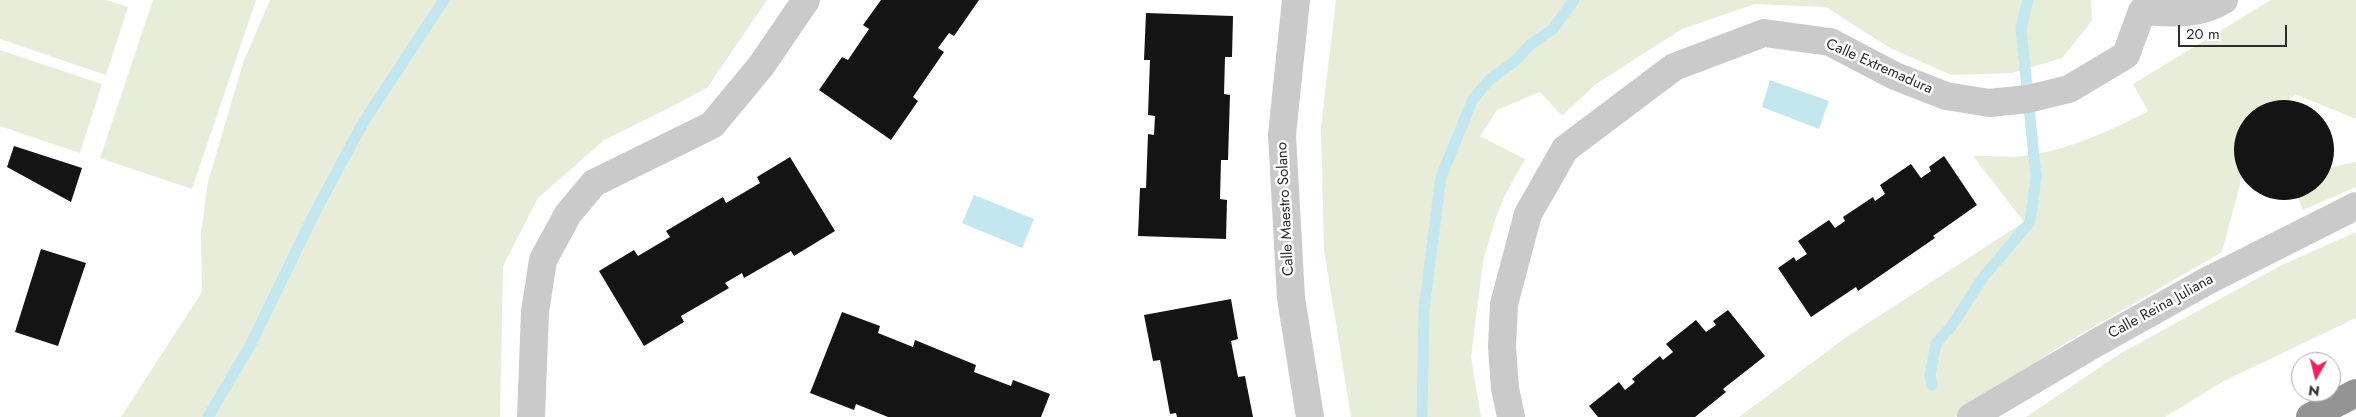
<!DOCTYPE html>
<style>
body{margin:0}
#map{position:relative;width:2356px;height:417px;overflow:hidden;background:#fff;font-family:Jost,sans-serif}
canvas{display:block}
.north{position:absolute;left:2291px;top:352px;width:50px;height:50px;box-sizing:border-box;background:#fff;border:1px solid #ababab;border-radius:50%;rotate:188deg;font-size:14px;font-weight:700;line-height:20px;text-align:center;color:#2d2d2d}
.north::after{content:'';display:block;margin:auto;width:18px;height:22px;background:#f61d5a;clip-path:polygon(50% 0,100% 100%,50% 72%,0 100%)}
.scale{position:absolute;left:2178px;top:25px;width:109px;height:22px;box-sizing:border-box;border:2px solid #2d2d2d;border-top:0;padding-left:6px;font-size:15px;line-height:18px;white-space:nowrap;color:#2d2d2d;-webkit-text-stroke:4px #fff;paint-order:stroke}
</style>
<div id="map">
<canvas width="2356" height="417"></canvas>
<div class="north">N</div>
<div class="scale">20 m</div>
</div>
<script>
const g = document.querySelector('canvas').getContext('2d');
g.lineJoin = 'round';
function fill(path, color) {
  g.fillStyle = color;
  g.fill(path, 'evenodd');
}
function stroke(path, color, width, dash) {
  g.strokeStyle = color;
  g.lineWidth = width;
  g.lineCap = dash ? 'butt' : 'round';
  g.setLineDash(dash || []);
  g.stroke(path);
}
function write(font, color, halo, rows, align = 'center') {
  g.font = font + ' Jost,sans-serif';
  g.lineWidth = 5;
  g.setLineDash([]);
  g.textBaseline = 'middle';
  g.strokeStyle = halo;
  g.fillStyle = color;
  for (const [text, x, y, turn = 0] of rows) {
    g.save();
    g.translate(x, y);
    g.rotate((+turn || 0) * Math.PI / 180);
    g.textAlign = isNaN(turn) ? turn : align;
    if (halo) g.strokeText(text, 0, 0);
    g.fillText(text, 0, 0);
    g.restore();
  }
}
fill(new Path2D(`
 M0,0H106L128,7L106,75L0,39Z
 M153,0H256L192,189L100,158Z
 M270,0H767L707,88L661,112L604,140L538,198L503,266L500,417H121L202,292L201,233L208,182L243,63Z
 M1336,0H2091L2092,21L2062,58L2012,73L1951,75L1890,48L1826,7L1755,4L1682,29L1596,84L1562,116L1540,92L1497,110L1480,136L1525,159L1505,195L1495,220L1483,262L1471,357L1481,417H1351L1324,250L1321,127Z
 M2271,0H2356V119L2295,94L2289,100C2255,102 2230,123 2235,159C2236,165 2241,171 2241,177C2241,183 2238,190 2237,196C2232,214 2227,233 2222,252L2059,347L1955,417H1739L1845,338L2024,222L1973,156C1990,155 2007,158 2024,156C2067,150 2109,132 2148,111L2133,84Z
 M0,50L102,84L80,153L0,126Z
 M2356,162V187L2303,210L2298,198C2314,191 2323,183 2332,167Z
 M2356,232V318L2222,382L2165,417H2026L2121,353L2282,265Z`), '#e8edd9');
fill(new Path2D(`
 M1770,80L1829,101L1819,129L1762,107Z
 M974,195L1034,219L1022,248L962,223Z`), '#c3e7ef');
stroke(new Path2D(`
 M1932,385L1930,375L1936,343L1950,328L1984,276L2030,222L2036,177L2021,28L2028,0
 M208,417L251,344L313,216L363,123L444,0
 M1422,417L1424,309L1441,177L1473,99L1490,79L1514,62L1531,44L1553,29L1574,0`), '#c3e7ef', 11);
fill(new Path2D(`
 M881,0H979L954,36L949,33L938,48L944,52L913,97L918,101L891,140L819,90L842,57L848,60L869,29L863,25Z
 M1146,13L1233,16L1232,57H1225L1224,94L1230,95L1228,160H1221L1220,199L1227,200L1226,239L1138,236L1140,188H1146L1148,134L1154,135L1155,116L1148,115L1150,60H1144Z
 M2234 150a50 50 0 1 1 100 0a50 50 0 1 1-100 0Z
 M14,146L82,168L71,202L7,167Z
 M1944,156L1977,205L1933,236L1935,238L1858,291L1856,287L1811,317L1778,268L1794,257L1796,261L1807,254L1798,241L1829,220L1835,228L1845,221L1843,217L1873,197L1875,201L1885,194L1880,185L1911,164L1921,178L1931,171L1929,167Z
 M790,157L835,231L794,256L791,251L744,278L742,273L725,283L729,288L681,316L684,322L644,346L599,271L634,250L638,256L670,237L666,231L723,197L726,203L760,183L757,177Z
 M41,249L86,263L58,346L15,332Z
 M1231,299L1238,339L1231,341L1238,377L1245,376L1253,417H1177L1176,413L1170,414L1160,360L1153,361L1144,315Z
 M1728,310L1765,356L1723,389L1726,392L1695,417H1598L1589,406L1619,382L1625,390L1635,382L1632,379L1660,356L1663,360L1673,352L1666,344L1696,320L1706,332L1716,325L1713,321Z
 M842,312L880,326L878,333L913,347L915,340L976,365L974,372L1011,386L1013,380L1050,394L1041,417H888L856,404L854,410L810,393Z`), '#141414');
stroke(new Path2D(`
 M1296,0L1282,135L1291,298L1310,417
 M2142,11C2171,13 2198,16 2224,0
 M531,417L535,312L543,260L568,214L594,183L712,125L761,66L806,0
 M1511,417L1505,388L1502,347L1504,304L1528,214L1565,149L1674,67L1764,33L1830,42L1895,76L1946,96L1989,103L2028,99L2069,89L2126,55L2142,11
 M1971,417L2096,343L2207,281L2356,206`), '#cacaca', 28);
stroke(new Path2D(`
 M2310,417L2356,393`), '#949494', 28);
write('15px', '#2d2d2d', '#fff', [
 ["Calle Extremadura",1879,67,24],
 ["Calle Maestro Solano",1286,209,-93],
 ["Calle Reina Juliana",2161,307,-29]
]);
</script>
